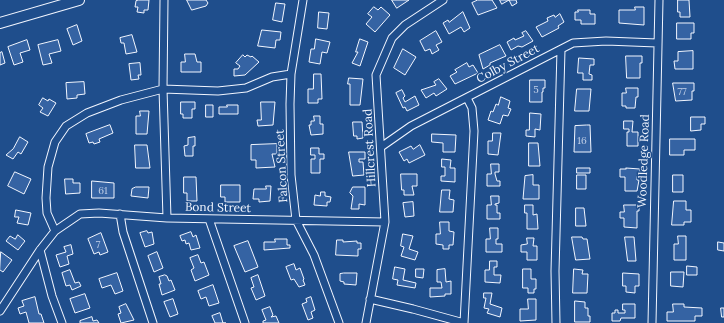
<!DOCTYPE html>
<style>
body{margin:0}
canvas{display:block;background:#1f4e8c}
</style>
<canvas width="724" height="323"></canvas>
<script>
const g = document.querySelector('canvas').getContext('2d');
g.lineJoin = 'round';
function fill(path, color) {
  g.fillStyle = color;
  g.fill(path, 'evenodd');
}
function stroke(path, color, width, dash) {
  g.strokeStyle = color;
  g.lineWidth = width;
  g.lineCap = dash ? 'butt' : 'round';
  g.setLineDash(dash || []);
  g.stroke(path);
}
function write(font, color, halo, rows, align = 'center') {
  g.font = font + ' Lora,serif';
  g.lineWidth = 3;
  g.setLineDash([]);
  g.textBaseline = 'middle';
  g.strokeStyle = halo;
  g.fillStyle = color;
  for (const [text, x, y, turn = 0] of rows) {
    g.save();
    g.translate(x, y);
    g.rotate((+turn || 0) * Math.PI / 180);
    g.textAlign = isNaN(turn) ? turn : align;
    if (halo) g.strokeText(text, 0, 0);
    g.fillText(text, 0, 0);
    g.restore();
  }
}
const building = new Path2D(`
 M139,0H149L148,10H144V13L137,12L138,7H135L136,1Z
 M187,0H206L208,3L206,6L192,10Z
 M392,0H409L397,8Z
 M478,0H492L497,8L478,15L472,3Z
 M500,0H516L517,3L512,6L509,0L502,4Z
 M678,0H689L690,17H680V12H678Z
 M276,3L285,4L282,22L273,20Z
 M374,7L378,10L381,7L390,15L375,32L366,24L372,17L368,14Z
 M635,7H644V25L619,23V10H635Z
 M578,10H590V14H595V24H581V20H575V12H578Z
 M319,12L329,13L327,29L318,28Z
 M463,12L470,28L464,32L461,27L449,34L443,23L448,20L449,22Z
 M560,14L564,22L558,26L559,28L542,37L536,27L548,21L547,18L554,15L555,17Z
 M677,23H694V33H691V39H677Z
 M77,25L82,41L73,45L67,29Z
 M262,30L281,32L280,40H276L275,48L258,46Z
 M436,31L442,42L436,45L439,50L432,54L430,49L425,51L420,41Z
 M526,31L533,41L522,47L518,46L511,50L507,42L514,38L515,40L524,36L522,33Z
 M132,35L137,52L126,54L124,43H121L120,38Z
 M316,39L330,42L327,53L322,52L320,64L309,62L311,49H314Z
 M360,39L368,42L360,66L352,63L358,52H356Z
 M27,40L30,50L20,53L23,62L14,65L8,47Z
 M58,40L61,51L49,54L52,63L43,65L38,45Z
 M500,45L506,56L490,63V65L483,69L479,55Z
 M403,49L416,57L405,75L394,68Z
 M693,51V69H675L674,61H678V52Z
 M2,52L5,63L0,65V53Z
 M185,54H195L197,62H201V72H181V62H185Z
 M243,55L245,57L247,55L251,57L252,56L259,62L245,75L234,76V69H238L240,66L236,63Z
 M626,56H642V63H640V78H627Z
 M579,58L594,59V65H590L589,74L592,75V80H583V73H578Z
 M140,63L141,75H138L139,79L131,80L129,64Z
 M467,63L469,67L473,65L478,73L455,84L450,76L457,72L455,70Z
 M314,74H321L322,99H318V103H308V89H313Z
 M349,78L363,79L360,105H350V84H348Z
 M439,79L447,89L436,96L434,93L426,98L421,90L436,85L434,82Z
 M530,80H545V88H543V92H542V102H530Z
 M84,82L85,94L77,95V98L67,99L66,83Z
 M673,83H694V91H692V100L676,101Z
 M626,88H638V97H636L635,108H626V106H622V93H626Z
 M577,89H591L589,111H575Z
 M402,90L405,96L403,98L405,102L415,96L419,105L407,111L405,107L403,108L396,93Z
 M501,97L510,101L508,108L511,109L508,116L503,115L500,124L488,120L491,111L493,112L496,104L498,105Z
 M43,98L48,101L49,99L56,103L48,116L40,112L43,108L39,105Z
 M181,102H195V109H192V118H183V114H181Z
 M261,102H275L273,125L258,126L257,120H261Z
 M206,105H213V117H206Z
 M227,105H238V114H219V107H227Z
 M140,111H149L147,134H136V116H140Z
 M530,113L541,114L540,130L535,129V137L526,136V130H529Z
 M314,116H320V124H323V134L311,135L309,125H311V121H314Z
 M691,117H705V124H701V130L691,131Z
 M624,121H633L632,132H638V146H627V132H629V129H624Z
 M353,122H362L363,138L357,139V136H354Z
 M110,125L113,133L99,139L100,142L94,144L93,142L89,143L86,134Z
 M587,125H590L591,152H574L575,126Z
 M493,133H501L498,155L488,154V141H492Z
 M432,134L456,135L455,152H443V143L432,142Z
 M20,137L28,142L21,154L18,152L13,159L6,155L13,149Z
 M195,137V146H193V156H185L184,146L188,145V138Z
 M670,139H695V150H684V155H670Z
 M529,143H538L540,166H529Z
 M277,144V154H272L275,167L256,168V160H251V145Z
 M135,145H147L150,168H136Z
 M420,145L425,155L409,163L407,159L404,161L399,152L411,146L413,149Z
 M311,148H319V154H324V159H320V173H311V159H315V155H311Z
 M349,152H365V159H359V162H363L364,175L353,176Z
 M442,159L451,160L450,168H455V182L441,181V176H445V167H442Z
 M491,164H499V172H495V174L497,181H500V186H487V174H491Z
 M577,168H590V173H577Z
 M626,168L640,169V176H637V180H639L637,191H625V177H620V169H626Z
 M15,172L31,179L24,194L8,186Z
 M401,174H417V186H412L414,195H404V190H402Z
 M533,175V185H539V199H523L525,176Z
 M577,175H586V189H577Z
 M673,175H683V192H673Z
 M184,177H196L197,201H187V193H184Z
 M65,179H73V183H80V193L66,194Z
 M92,181L114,183V198H92Z
 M221,185H240V202H225V197H221Z
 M266,186H271L270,201L259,202V199H253L254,189H266Z
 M136,187H149L148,198L131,196L132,189Z
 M353,187H365V205L359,204V209H351L353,196L350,193Z
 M442,190H450L449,199L454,200L453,212H440Z
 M321,192H325V196L331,197L330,202H327V206L314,205L315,195L320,196Z
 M491,196H499V203L495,204V205H497V213H500V219H487V205H491Z
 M674,201H686V210H691V222H684V225H672Z
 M413,202L414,216L405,217L403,203Z
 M525,205H533V215L537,214L538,229H527V213H525Z
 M624,205H637L639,207V211H637V228L624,227V218H620V212H624Z
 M576,208H584L586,226H576Z
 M16,210L31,213L28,225L17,223L19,217H15Z
 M440,222H449V231L454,232L453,245H449V249H443V245L436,244V234H440Z
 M490,228H498V239H496V244H502V252H486V239H490Z
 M147,231L148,233L152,232L154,244L145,247L140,233Z
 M191,232L193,237L196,235L200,248L191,250L189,243L186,244L185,240L182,241L180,236Z
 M101,233L108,252L100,255L99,252L94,254L88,239Z
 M403,234L413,236L409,249L418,252L415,260L401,256L404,247L401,246Z
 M18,235L25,241L18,250L6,241L10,236L15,239Z
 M678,236H686V260H674V244H678Z
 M572,237H582L583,239H587L590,259L576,260Z
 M625,237H634L636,261H628Z
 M527,238H534L533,246H537V260H527V252H521V245L527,244Z
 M275,239H287V245H290V248L264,250V242H275Z
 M337,240H343V242L357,241V243H361V249H358V256L336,255Z
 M248,241L258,267L245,272L234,246Z
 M718,242L724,243V251L718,250Z
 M71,245L73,254L67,256L69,264L60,267L56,255L66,252L64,247Z
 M1,252L12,260L3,272L0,270Z
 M157,252L163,268L154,272L148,256Z
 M198,255L201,263L204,262L209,275L195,281L191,270L194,268L190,258Z
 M490,261H497V267H494V275H501L500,283L485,282V270H489Z
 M294,264L296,270L300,268L304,279L303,280L305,285L299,287L294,279L291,280L286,267Z
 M687,266L697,267V275H687Z
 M395,267L405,269L403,280L416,283L415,288L397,285L398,280L393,279Z
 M416,269H424L423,278L416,277Z
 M445,269L446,282L451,281V294H445V296L430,297V288H442L441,282H437V270Z
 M523,269H531V279H536V289H534V293H528V288H523Z
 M574,269L583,270L582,274H588L587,293H573Z
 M70,270L75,283L79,282L81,286L72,290L70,285L66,286L62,273Z
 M671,272H684L683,287L671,286Z
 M117,273L123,291L115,294L111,285L102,288L99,279Z
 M344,273H357L356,285L344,284V282L340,281V274Z
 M623,273L639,274V286H635V293L626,292V286H623Z
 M165,275L167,276L169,281L171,280L175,290L162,295L159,284H161L159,277Z
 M258,275L265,296L256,300L251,288L254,287L251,278Z
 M213,285L219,303L209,306L206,297L201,299L198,291Z
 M484,293H492L490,304L502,308L500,317L487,313L489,309L484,308L486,298H484Z
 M85,294L90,308L75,313L70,299Z
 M35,297L39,314H41L44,323H29L26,312L20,314L18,308L24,306L22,301Z
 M311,297L315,310L311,312L313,318L308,320L302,304L307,302L306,299Z
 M173,299L178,314L170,317L164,302Z
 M528,299H536V320L520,321V309H528Z
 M575,301L585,302V308H588V316H590V322H575Z
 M126,304L134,320L121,323L118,314L121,313L119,307Z
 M623,304H635V318H621L620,321H612V313H615V310H618V313H625V310H623Z
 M673,304H684V307L702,308V316H695V321H667V312H673Z
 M270,307L273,315L271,317L276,316L279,323H263V321L266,320L262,310Z
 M721,308H724V317H722Z
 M220,313L223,323H226H215L212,316Z
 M92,317L93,321L97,320L99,323H80V321Z`);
fill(building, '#3563a3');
stroke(building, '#f2f6ff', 1);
const street = new Path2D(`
 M164,0L163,89L167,218
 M303,0L291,74L290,104L291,175L296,220L314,255L339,323
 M381,147L411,126L573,43L606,41L657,43
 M120,214L123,232L153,323
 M209,219L245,323
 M55,231L80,214L99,213L167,218L385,222
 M40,250L52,296L62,323
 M370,299L413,309L464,323
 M0,311L40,250L55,231L47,213L46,198L48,167L55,142L66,126L87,113L121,100L163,89L218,91L246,88L272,77L291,74
 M366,323L385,222L376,75L392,38L405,25L443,0
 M464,323L474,131L472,108L467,98
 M556,323L555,271L561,50
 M652,323L659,0`);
const secondary = new Path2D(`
 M0,23L79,0`);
stroke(street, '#f2f6ff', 9);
stroke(secondary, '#f2f6ff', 12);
stroke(street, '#1f4e8c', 7);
stroke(secondary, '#1f4e8c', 10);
write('10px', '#c3d1e8', null, [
 ["5",536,90],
 ["77",682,92],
 ["16",582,141],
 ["61",103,191],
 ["7",98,245]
]);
write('12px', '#f2f6ff', '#1f4e8c', [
 ["Colby Street",508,64,-28],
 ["Hillcrest Road",370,148,-93],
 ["Woodledge Road",644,161,-88],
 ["Falcon Street",282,166,-93],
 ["Bond Street",218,208,1]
]);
</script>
